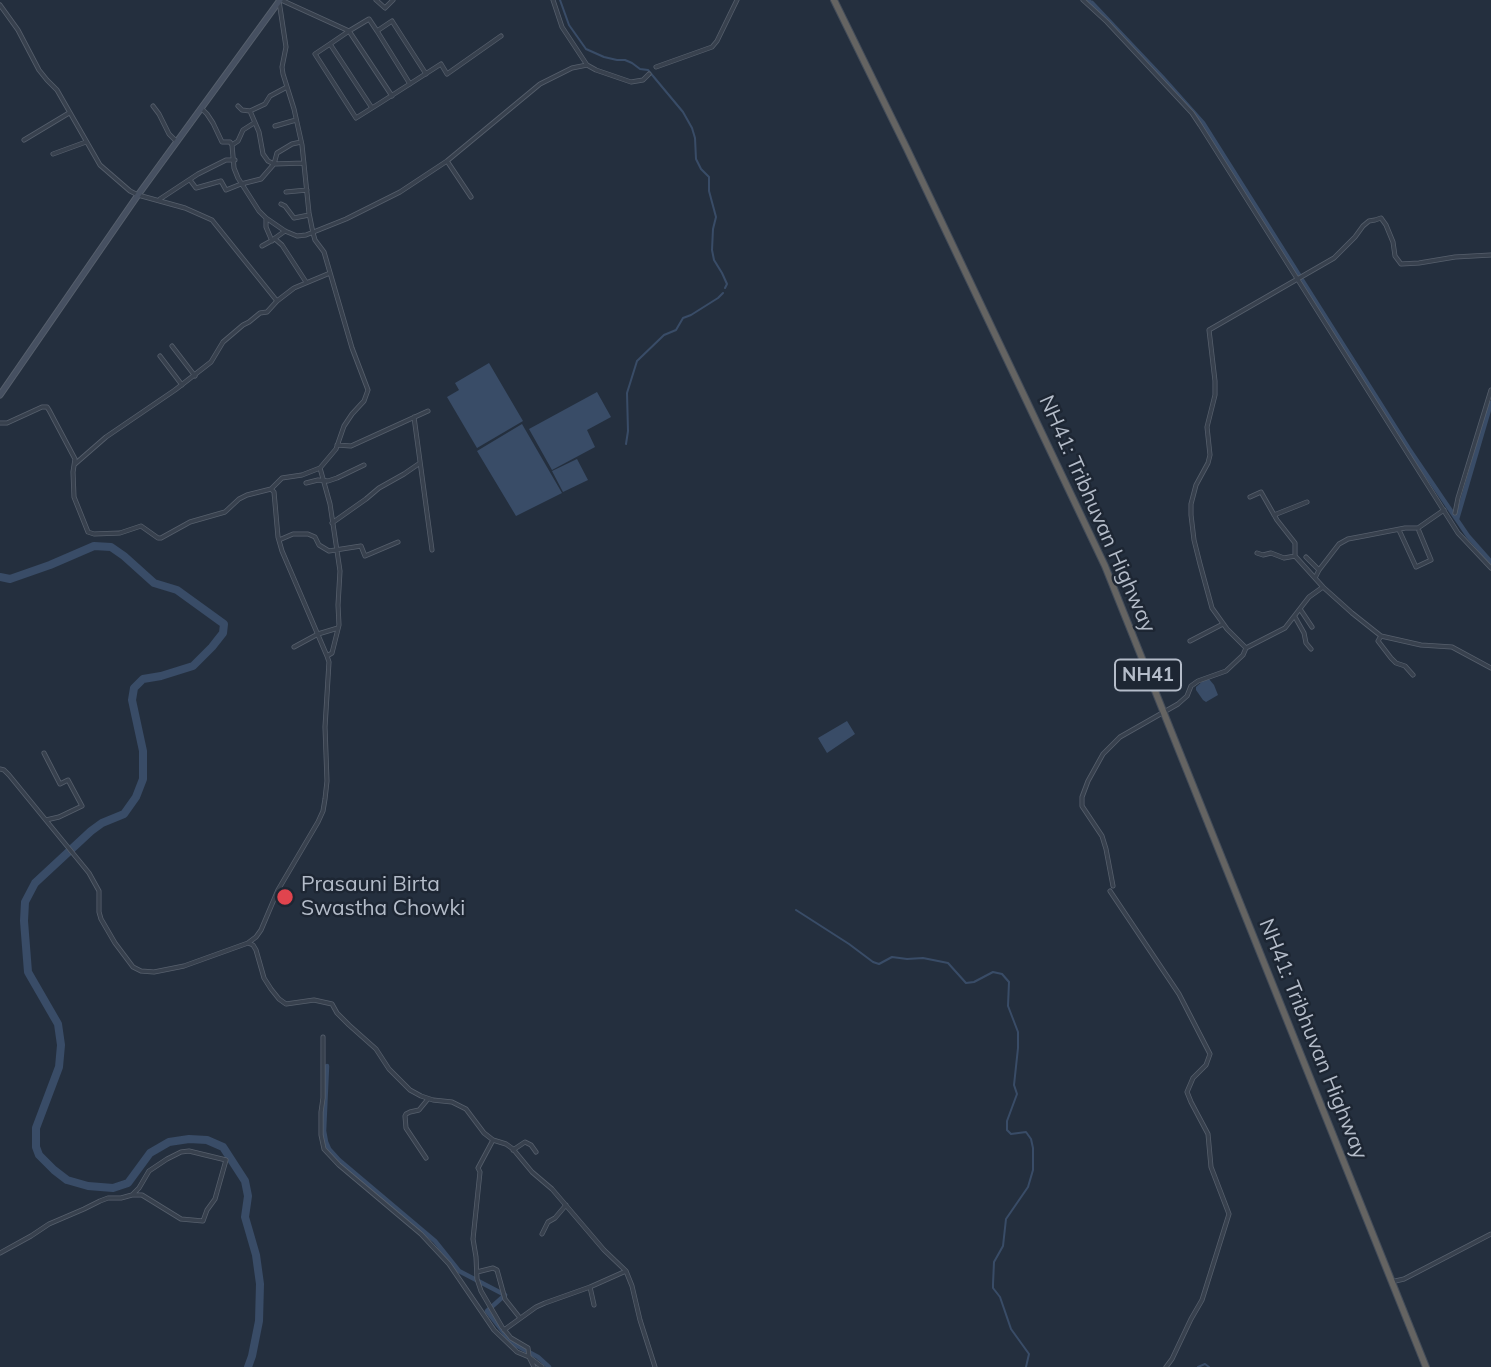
<!DOCTYPE html>
<style>
body{margin:0}
canvas{display:block;background:#242f3e}
</style>
<canvas width="1491" height="1367"></canvas>
<script>
const context = document.querySelector('canvas').getContext('2d');
context.lineJoin = 'round';
function fill(path, color) {
  context.fillStyle = color;
  context.fill(path, 'evenodd');
}
function poly(rows) {
  const path = new Path2D();
  for (const r of rows) {
    path.moveTo(r[0], r[1]);
    for (let i = 2; i < r.length; i += 2) path.lineTo(r[i], r[i + 1]);
  }
  return path;
}
function stroke(path, color, width, dash) {
  context.strokeStyle = color;
  context.lineWidth = width;
  context.lineCap = dash ? 'butt' : 'round';
  context.setLineDash(dash || []);
  context.stroke(path);
}
function label(font, color, halo, rows, align = 'center') {
  context.font = font + ' Mulish,sans-serif';
  context.lineWidth = 5;
  context.setLineDash([]);
  context.textBaseline = 'middle';
  context.strokeStyle = halo;
  context.fillStyle = color;
  for (const [text, x, y, turn = 0] of rows) {
    context.save();
    context.translate(x, y);
    context.rotate((+turn || 0) * Math.PI / 180);
    context.textAlign = isNaN(turn) ? turn : align;
    if (halo) context.strokeText(text, 0, 0);
    context.fillText(text, 0, 0);
    context.restore();
  }
}
const water = poly([
 [489,363,523,421,477,448,447,397,459,390,455,383],
 [597,392,611,417,587,430,595,447,552,470,529,429],
 [522,424,562,493,516,516,477,451],
 [577,459,588,480,563,492,552,471],
 [1209,679,1214,685,1218,695,1206,702,1203,700,1196,690,1196,687,1204,680],
 [847,721,855,734,827,753,818,738]
]);
const stream = poly([
 [560,0,569,25,586,49,604,57,617,60,625,60,632,63,640,69,648,70,683,112,692,128,695,138,696,159,701,169,709,177,709,191,716,217,713,229,712,250,714,260,722,273,727,284,725,288],
 [626,444,628,431,627,393,637,361,664,335,676,330,683,318,691,315,718,298,723,293],
 [796,910,849,944,873,962,879,964,892,957,907,959,923,958,948,963,966,983,974,982,993,972,1002,974,1009,982,1008,1006,1018,1032,1018,1048,1014,1085,1017,1094,1007,1121,1007,1130,1011,1134,1026,1132,1031,1139,1033,1148,1033,1170,1028,1187,1006,1219,1003,1246,994,1262,993,1284,993,1288,1000,1297,1011,1329,1029,1354,1026,1367],
 [1198,1367,1205,1364,1209,1367]
]);
const canal = poly([
 [1089,0,1089,1],
 [1092,3,1162,77,1203,123,1299,275],
 [1302,280,1409,449,1468,536,1491,562],
 [1457,519,1491,403],
 [327,1066,324,1131,326,1142,329,1149,339,1160,435,1241,459,1271,505,1295,487,1311,512,1343,538,1357,549,1367]
]);
const river = poly([
 [0,577,10,579,50,565,94,546,111,547,124,556,154,583,177,590,224,624,223,633,212,647,193,666,161,676,143,679,134,688,132,700,143,751,143,779,136,797,124,814,102,823,91,831,35,883,25,902,24,921,28,972,58,1024,61,1045,59,1067,36,1128,36,1147,39,1155,54,1170,67,1180,88,1186,113,1188,128,1183,150,1153,169,1142,189,1139,207,1140,223,1147,245,1181,248,1196,245,1217,256,1255,260,1284,259,1321,252,1356,248,1367]
]);
const minor = poly([
 [281,0,349,31,369,19,377,31],
 [376,0,385,8,393,0],
 [553,0,562,27,587,65,596,70,631,82,643,80,649,74],
 [1083,0,1107,22,1192,113,1200,125,1458,533,1491,568],
 [0,5,18,30,39,70,47,80,57,90,100,165,130,191,138,195,185,208,212,220,277,301],
 [330,44,315,54,356,118,372,108],
 [656,67,712,47,717,41,737,0],
 [410,84,377,31,392,21,426,74],
 [392,96,349,31,330,44,372,108,380,103,441,64,447,74,501,36],
 [153,106,159,114,169,134,177,142],
 [238,106,242,110,250,111,265,104,270,96,287,87],
 [201,108,207,114,213,123,222,142,230,142,232,145],
 [250,111,259,132,263,154,268,161,274,164,304,163],
 [254,123,243,130,238,141,232,145,234,168,238,178,259,211,266,218,285,231,297,236,306,235,346,219,400,192,447,161,540,84,572,68,587,65],
 [275,126,296,120],
 [24,140,69,113],
 [53,154,86,142],
 [447,161,471,197],
 [190,180,196,188,221,181,226,190,241,184,261,179,274,164,277,153,292,144,301,142],
 [286,192,307,190],
 [160,199,198,174,226,160,235,160],
 [281,204,285,206,294,218,309,215],
 [266,218,266,227,272,241],
 [275,239,282,245,306,282],
 [262,246,271,241,285,231],
 [172,346,195,376],
 [160,356,182,385],
 [414,417,432,550],
 [0,423,7,423,42,407,47,407,49,410,75,459,73,472,74,497,88,532,94,534,120,533,141,526,158,538,161,538,190,522,225,512,239,499,247,495,271,489,282,478,302,475,320,468,336,449,344,426,352,414,364,401,368,390,352,348,324,252,315,240,313,233,309,213,302,145,294,109,283,74,282,67,286,47,279,1],
 [337,445,351,446,428,411],
 [75,464,106,437,175,390,211,362,223,342,243,325,249,322,260,313,267,312,277,301,294,288,330,273],
 [306,483,318,480,328,481,337,478,364,465],
 [271,489,274,492,278,537,282,551,327,656],
 [1250,497,1261,492,1277,520,1295,543,1295,556],
 [1455,513,1458,498,1491,390],
 [1274,515,1307,502],
 [332,523,366,499,379,488,404,474,420,463],
 [1399,530,1416,567,1431,560,1419,531],
 [279,540,293,534,308,534,315,537,319,545,329,551,361,546,365,556,398,542],
 [1257,553,1263,555,1271,553,1284,558,1295,556,1323,587,1352,613,1381,636,1421,645,1452,647,1491,668],
 [1306,557,1319,570],
 [1315,578,1319,570,1339,544,1348,539,1364,536,1405,528,1418,528,1444,510],
 [1300,609,1312,627],
 [1295,617,1304,633,1306,643,1311,649],
 [1381,636,1378,641,1391,658,1396,663,1405,666,1413,675],
 [1190,641,1223,624],
 [294,647,318,634,338,628],
 [1246,648,1227,629,1212,608,1200,564,1194,540,1191,515,1191,504,1196,485,1208,463,1210,455,1207,427,1215,395,1215,381,1209,330,1334,258,1355,237,1363,226,1369,221,1375,220,1381,218,1386,225,1393,242,1395,256,1401,264,1419,263,1455,257,1491,255],
 [44,753,60,784,68,780,82,806,59,817,46,820],
 [0,769,4,770,9,775,89,873,99,891,99,912,101,919,115,943,133,967,141,971,154,972,184,966,248,943,256,937,261,930,278,890,318,822,323,811,325,799,327,781,325,727,329,662,327,656,332,653,339,625,338,605,340,571,330,504,320,468],
 [1113,886,1106,849,1102,836,1082,806,1082,797,1088,781,1103,754,1120,737,1178,704,1187,696,1191,686,1198,681,1226,671,1243,655,1246,648,1285,628,1309,597,1323,587],
 [1110,891,1179,994,1210,1054,1206,1065,1193,1078,1187,1092,1191,1102,1208,1134,1211,1167,1229,1214,1202,1300,1191,1319,1172,1359,1166,1367],
 [248,943,253,945,256,950,264,978,271,989,279,999,286,1004,314,1000,332,1004,337,1013,349,1025,376,1049,389,1069,410,1090,421,1096,433,1100,452,1102,466,1109,484,1133,493,1140,506,1144,513,1149,532,1172,552,1189,604,1250,626,1271,632,1286,640,1320,655,1367],
 [323,1037,323,1098,321,1112,321,1135,324,1149,339,1165,421,1234,449,1264,494,1330,517,1352,529,1357,542,1367],
 [493,1140,478,1168,480,1172,473,1239,476,1257,477,1279,481,1291,502,1327,511,1338,528,1348,529,1357,534,1367],
 [513,1150,525,1142,531,1145,536,1152],
 [426,1158,406,1128,405,1116,406,1114,410,1112,419,1110,428,1099],
 [542,1234,548,1222,555,1218,566,1205],
 [0,1253,31,1236,49,1224,84,1209,100,1201,108,1198,121,1198,132,1195,139,1188,149,1171,167,1159,181,1152,189,1151,226,1160,215,1199,207,1210,203,1221,181,1219,142,1195,132,1195],
 [477,1272,493,1268,497,1270,505,1299,520,1318],
 [1391,1282,1404,1279,1491,1234],
 [590,1287,594,1305],
 [504,1330,536,1307,545,1303,590,1287,626,1271]
]);
const secondary = poly([
 [0,395,138,195,280,0]
]);
const trunk = poly([
 [834,0,907,149,1105,566,1426,1367]
]);
const markers = [
 [285,897,9,"#e0444e"]
];
const shields = [
 [1148,675,66]
];
const shieldNames = [
 ["NH41",1148,675]
];
const streetNames = [
 ["NH41: Tribhuvan Highway",1097,514,66],
 ["NH41: Tribhuvan Highway",1313,1039,68]
];
const poiNames = [
 ["Prasauni Birta",301,885],
 ["Swastha Chowki",301,909]
];
fill(water, '#394c67');
stroke(stream, '#394c67', 2);
stroke(canal, '#394c67', 4.5);
stroke(river, '#394c67', 8);
stroke(minor, '#565f6c', 5);
stroke(secondary, '#565f6c', 7);
stroke(trunk, '#434c59', 8);
stroke(minor, '#38414e', 3.5);
stroke(secondary, '#465061', 5);
stroke(trunk, '#656462', 6);
for (const [x, y, r, color] of markers) {
  const dot = new Path2D();
  dot.arc(x, y, r, 0, 2 * Math.PI);
  context.fillStyle = color;
  context.fill(dot);
  stroke(dot, '#1d2633', 2.5);
}
for (const [x, y, w] of shields) {
  const box = new Path2D();
  box.roundRect(x - w / 2, y - 15.5, w, 31, 5);
  context.fillStyle = '#1d2633';
  context.fill(box);
  stroke(box, '#b4bcc9', 2);
}
label('bold 19px', '#b4bcc9', null, shieldNames);
label('21px', '#b4bcc9', '#1d2633', streetNames);
label('21px', '#b4bcc9', '#1d2633', poiNames, 'left');
</script>
